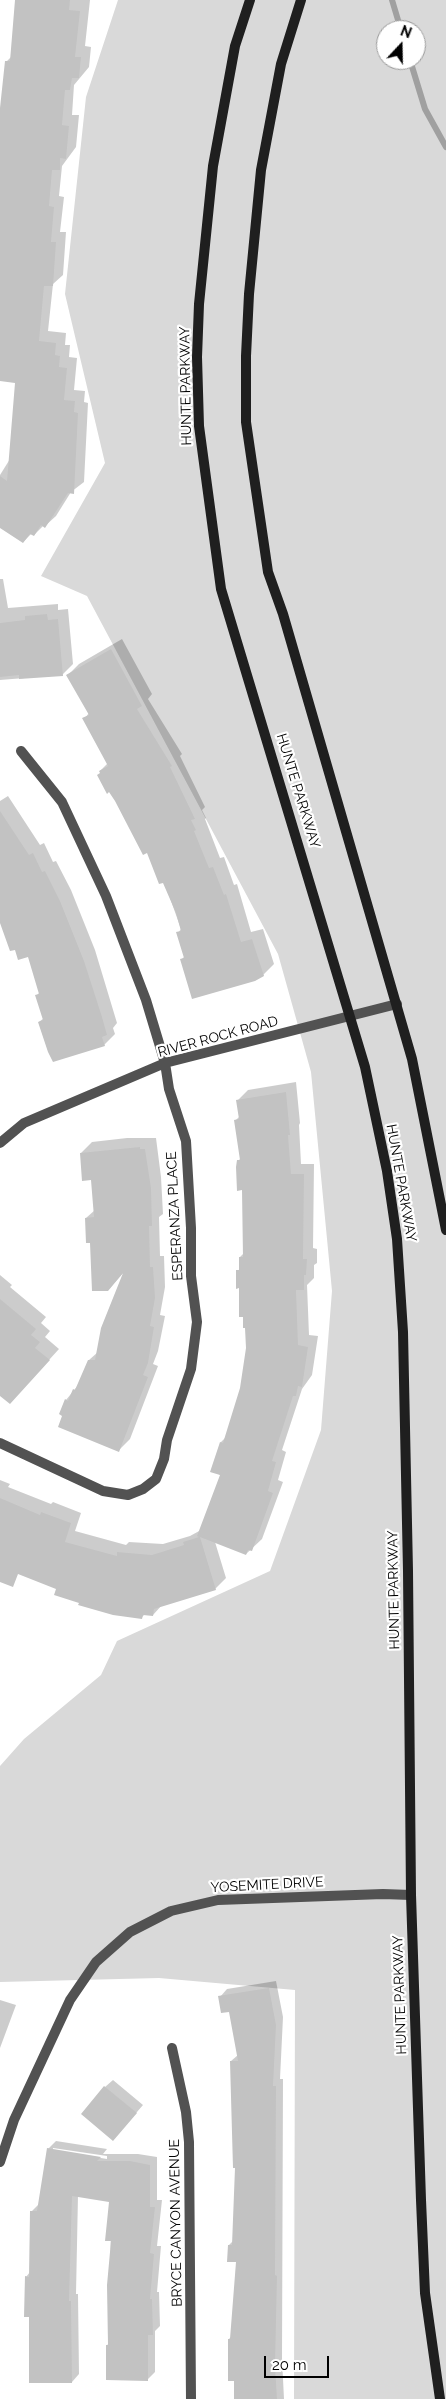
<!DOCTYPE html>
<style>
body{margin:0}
#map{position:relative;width:446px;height:2399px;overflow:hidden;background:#fff;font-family:Raleway,sans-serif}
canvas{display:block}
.north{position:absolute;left:376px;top:20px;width:50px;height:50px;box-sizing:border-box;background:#fff;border:1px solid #999;border-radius:50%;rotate:21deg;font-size:14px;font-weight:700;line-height:20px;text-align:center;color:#000}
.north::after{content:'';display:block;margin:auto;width:18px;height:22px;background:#000;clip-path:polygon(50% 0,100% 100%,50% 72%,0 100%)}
.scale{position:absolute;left:264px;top:2356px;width:65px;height:22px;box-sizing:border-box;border:2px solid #000;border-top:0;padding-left:6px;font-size:15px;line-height:18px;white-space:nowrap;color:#000;-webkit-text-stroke:4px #fff;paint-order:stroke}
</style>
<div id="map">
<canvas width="446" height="2399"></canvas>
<div class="north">N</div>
<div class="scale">20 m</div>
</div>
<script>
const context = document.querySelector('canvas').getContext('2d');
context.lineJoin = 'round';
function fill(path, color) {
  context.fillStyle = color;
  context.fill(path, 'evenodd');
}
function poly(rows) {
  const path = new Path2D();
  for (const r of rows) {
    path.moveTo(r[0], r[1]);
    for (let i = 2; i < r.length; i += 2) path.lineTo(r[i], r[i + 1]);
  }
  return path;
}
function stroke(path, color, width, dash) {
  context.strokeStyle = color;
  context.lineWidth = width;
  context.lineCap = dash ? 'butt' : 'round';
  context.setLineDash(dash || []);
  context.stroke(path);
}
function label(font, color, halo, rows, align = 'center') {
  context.font = font + ' Raleway,sans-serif';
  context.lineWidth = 4.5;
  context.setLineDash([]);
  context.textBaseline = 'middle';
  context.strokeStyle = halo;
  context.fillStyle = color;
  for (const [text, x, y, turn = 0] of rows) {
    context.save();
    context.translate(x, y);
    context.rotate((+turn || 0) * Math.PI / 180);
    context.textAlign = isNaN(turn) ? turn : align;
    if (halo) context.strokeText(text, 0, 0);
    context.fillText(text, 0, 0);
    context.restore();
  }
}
const green = poly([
 [118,0,446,0,446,2399,294,2399,295,1990,159,1978,0,1982,0,1766,24,1739,101,1675,117,1641,270,1571,321,1430,332,1291,311,1072,278,954,87,596,41,576,105,463,65,294,86,97],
 [386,30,416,30,416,60,386,60]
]);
const shadow = poly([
 [17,0,90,0,85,46,91,47,89,67,74,85,72,115,79,115,76,147,62,166,59,196,64,197,60,232,66,232,63,275,53,284,48,331,66,333,65,345,70,345,69,357,77,358,74,390,85,391,84,402,88,403,84,482,71,492,56,516,45,526,44,525,34,535,32,533,23,542,0,527,0,475,10,459,17,382,0,380,7,61,12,56],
 [0,579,3,579,8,608,58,604,58,610,68,609,73,664,62,675,0,680],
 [122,639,152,694,148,699,182,754,180,756,205,807,202,810,206,818,205,819,220,858,224,857,234,885,237,884,251,932,263,929,274,964,263,975,181,960,185,956,178,933,181,929,164,881,100,771,108,763,84,719,89,713,68,675,79,664],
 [8,796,40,845,44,843,53,862,56,861,71,890,95,950,117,1023,113,1028,115,1034,104,1045,39,1022,44,1018,37,995,40,992,28,955,0,906,0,801],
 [296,1082,300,1123,299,1125,301,1164,314,1164,313,1248,317,1249,317,1263,314,1265,314,1278,307,1285,309,1335,318,1336,312,1375,302,1389,282,1450,286,1452,278,1480,283,1482,262,1539,246,1554,215,1542,226,1578,215,1589,162,1605,153,1615,145,1614,142,1617,80,1602,58,1588,0,1563,0,1480,10,1484,8,1487,51,1504,53,1502,81,1513,75,1531,126,1545,129,1542,163,1544,190,1536,201,1530,221,1475,211,1471,221,1442,226,1437,241,1388,247,1348,246,1327,238,1271,240,1268,240,1257,244,1253,243,1189,238,1161,241,1158,236,1120,240,1116,237,1101,248,1090],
 [127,1138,156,1138,161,1177,163,1214,159,1217,160,1256,164,1256,165,1287,160,1315,165,1316,158,1351,153,1364,158,1366,130,1439,119,1450,64,1415,66,1400,79,1384,89,1360,98,1352,124,1272,108,1290,91,1241,86,1218,95,1210,93,1179,81,1153,92,1142],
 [0,1275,12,1285,10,1287,46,1317,41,1323,50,1331,45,1337,59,1349,10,1403,0,1394],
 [276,1981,283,2017,280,2079,283,2079,282,2358,284,2399,235,2399,235,2380,229,2339,231,2337,238,2261,229,2245,233,2241,237,2167,231,2061,238,2055,230,2010,220,1997,227,1989],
 [0,2000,16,2005,0,2048],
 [113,2080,143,2105,113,2140,105,2087],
 [56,2141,107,2149,103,2154,138,2154,157,2157,157,2200,162,2200,157,2246,161,2246,157,2292,159,2292,160,2326,155,2331,155,2372,148,2379,107,2345,110,2343,111,2201,78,2195,76,2294,78,2294,79,2374,72,2382,30,2316,26,2277,30,2272,31,2212,39,2204,48,2149],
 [53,2148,107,2156,107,2159,53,2150]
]);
const stream = poly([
 [392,0,401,30],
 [410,60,425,109,446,147]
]);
const building = poly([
 [15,0,70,0,69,10,80,11,75,57,81,57,79,78,72,78,70,90,65,90,62,125,69,126,66,159,60,158,60,170,52,170,49,206,54,207,51,242,56,242,53,286,44,286,39,341,56,343,55,355,60,356,59,367,67,368,64,400,75,401,74,412,78,413,74,494,68,493,45,528,41,525,34,536,30,534,23,543,0,528,0,476,7,481,15,383,0,381,0,108,5,61,10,61],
 [47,614,48,620,58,619,63,676,19,679,19,675,0,677,0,623,25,620,25,616],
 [111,649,142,706,137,709,172,766,170,767,195,819,191,820,196,830,194,831,209,868,213,867,224,895,226,894,241,942,252,939,264,976,255,981,192,999,180,959,184,958,176,932,181,931,176,913,163,883,159,884,147,853,143,855,115,801,109,792,107,794,97,775,100,773,99,771,108,766,82,718,89,715,66,675],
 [0,811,29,855,33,853,42,872,45,871,60,901,84,961,102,1017,107,1035,102,1037,105,1046,53,1062,48,1052,38,1022,43,1020,35,995,39,994,28,957,18,960,15,950,10,951,0,923],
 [286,1092,290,1135,288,1135,291,1174,304,1174,303,1259,307,1259,306,1275,304,1275,304,1290,296,1290,298,1345,308,1347,302,1387,298,1386,296,1396,293,1396,272,1461,276,1462,268,1491,273,1493,252,1551,248,1550,246,1555,200,1537,216,1590,154,1609,153,1616,143,1615,142,1619,113,1615,78,1605,79,1603,54,1595,56,1589,18,1574,13,1587,0,1582,0,1498,40,1515,41,1512,71,1523,65,1542,117,1556,117,1552,152,1555,184,1545,183,1542,199,1537,197,1536,220,1475,210,1472,220,1442,223,1443,240,1388,246,1348,245,1328,243,1328,243,1317,239,1317,239,1288,236,1289,236,1270,239,1270,239,1257,243,1257,242,1190,237,1191,236,1167,237,1160,240,1160,234,1120,239,1119,236,1100],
 [140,1147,140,1149,145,1149,151,1188,152,1226,149,1226,150,1267,153,1267,155,1298,150,1326,154,1327,148,1363,143,1375,148,1377,119,1452,58,1427,62,1416,59,1414,65,1399,68,1401,73,1389,75,1390,88,1360,95,1360,101,1328,123,1273,108,1291,92,1291,90,1243,86,1243,85,1218,94,1217,91,1180,82,1181,80,1153],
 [0,1299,36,1329,31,1335,40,1342,35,1348,50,1360,10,1404,0,1396],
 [269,1988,276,2025,273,2086,276,2086,275,2275,277,2276,275,2366,277,2399,234,2399,234,2381,228,2381,228,2339,230,2339,236,2262,227,2262,228,2245,232,2245,235,2168,233,2168,230,2061,238,2061,229,2012,221,2013,218,1996],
 [104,2086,137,2113,113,2141,81,2114],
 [47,2148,101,2157,97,2161,130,2161,150,2165,150,2207,155,2207,150,2253,154,2254,150,2299,152,2299,153,2335,148,2335,148,2381,106,2380,106,2345,108,2345,107,2285,111,2241,105,2241,109,2202,72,2196,69,2301,71,2301,72,2383,29,2383,29,2317,24,2317,25,2276,29,2277,30,2211,37,2211]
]);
const minor = poly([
 [0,1143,24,1123,165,1063,397,1004],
 [0,1443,103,1491,128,1495,143,1489,156,1479,164,1459,167,1440,191,1369,197,1322,191,1276,191,1228,186,1141,169,1089,165,1063,146,1000,106,896,62,802,21,751],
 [172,2048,186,2112,189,2142,191,2399],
 [0,2162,14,2120,70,2000,96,1962,130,1932,171,1911,218,1900,383,1894,411,1895]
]);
const secondary = poly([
 [250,0,235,46,213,166,199,304,197,357,199,426,221,589,365,1067,387,1171,397,1239,403,1332,408,1571,411,1895,421,2200,425,2293,440,2399],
 [301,0,281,64,261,170,249,294,246,356,246,422,268,572,283,614,412,1059,446,1230]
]);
const streetNames = [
 ["HUNTE PARKWAY",186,386,-91],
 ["HUNTE PARKWAY",298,791,73],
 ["RIVER ROCK ROAD",218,1037,-15],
 ["HUNTE PARKWAY",401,1183,80],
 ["ESPERANZA PLACE",175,1216,-93],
 ["HUNTE PARKWAY",394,1590,-91],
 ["YOSEMITE DRIVE",267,1885,-3],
 ["HUNTE PARKWAY",400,1995,-92],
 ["BRYCE CANYON AVENUE",176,2223,-91]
];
fill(green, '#d9d9d9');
fill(shadow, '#0003');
stroke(stream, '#a0a0a0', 6);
fill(building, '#c2c2c2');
stroke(minor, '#525252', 10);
stroke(secondary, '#1f1f1f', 10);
label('14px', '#000', '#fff', streetNames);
</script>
